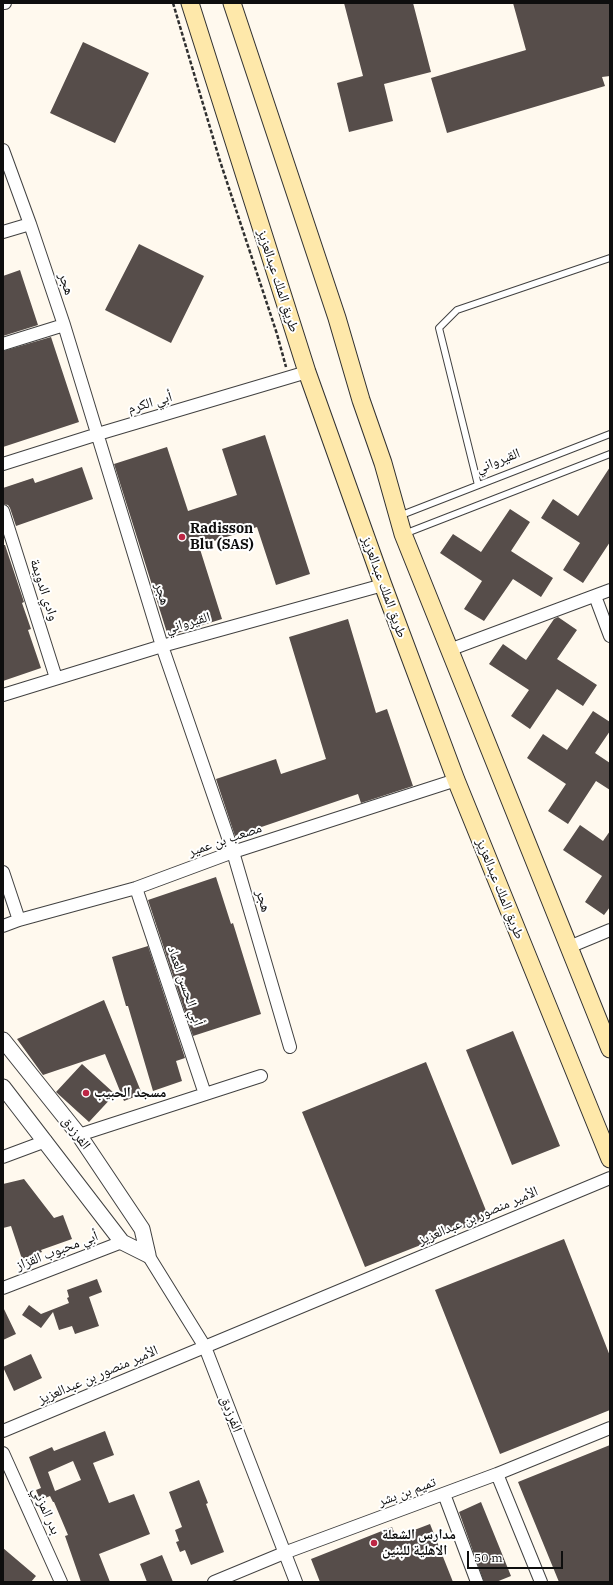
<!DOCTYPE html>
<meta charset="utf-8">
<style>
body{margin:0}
#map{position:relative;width:613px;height:1585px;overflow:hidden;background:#fff9ee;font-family:"IBM Plex Serif",serif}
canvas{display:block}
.frame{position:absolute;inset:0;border:4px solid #0e0e0e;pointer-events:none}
.scale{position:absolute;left:467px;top:1551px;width:96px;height:18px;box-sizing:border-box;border:2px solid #0e0e0e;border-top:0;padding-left:5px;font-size:12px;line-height:14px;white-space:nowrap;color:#0e0e0e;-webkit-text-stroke:3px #fff;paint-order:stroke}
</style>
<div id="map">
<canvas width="613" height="1585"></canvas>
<div class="frame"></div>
<div class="scale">50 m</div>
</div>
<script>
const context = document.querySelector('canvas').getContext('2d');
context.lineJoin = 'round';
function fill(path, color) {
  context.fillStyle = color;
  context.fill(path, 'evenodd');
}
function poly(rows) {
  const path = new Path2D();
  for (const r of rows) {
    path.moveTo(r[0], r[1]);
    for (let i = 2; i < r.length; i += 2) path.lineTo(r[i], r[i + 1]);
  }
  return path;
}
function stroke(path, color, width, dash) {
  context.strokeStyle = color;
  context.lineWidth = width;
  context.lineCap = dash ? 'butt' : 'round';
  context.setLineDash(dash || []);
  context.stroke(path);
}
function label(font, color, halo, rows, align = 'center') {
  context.font = font + ' "IBM Plex Serif","Noto Naskh Arabic",serif';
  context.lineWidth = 4;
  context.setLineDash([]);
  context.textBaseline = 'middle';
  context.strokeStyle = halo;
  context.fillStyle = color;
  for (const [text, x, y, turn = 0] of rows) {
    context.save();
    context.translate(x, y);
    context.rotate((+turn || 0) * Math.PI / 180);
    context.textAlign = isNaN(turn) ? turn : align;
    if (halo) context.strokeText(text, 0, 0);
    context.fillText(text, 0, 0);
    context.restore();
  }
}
const building = poly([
 [344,3,413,3,431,72,384,84,393,121,349,132,337,83,363,76],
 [513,3,610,3,610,76,602,77,605,86,447,133,431,78,526,50],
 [83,42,149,73,115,143,50,113],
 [139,244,204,276,171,343,105,310],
 [20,270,38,325,3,336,3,276],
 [51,337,79,422,3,447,3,351],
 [265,435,310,574,276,585,257,527,199,546,222,619,168,636,114,464,167,447,188,511,237,495,222,449],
 [82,467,93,499,16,526,10,508,8,505,3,504,3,488,33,478,35,483],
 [610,467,610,542,583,583,563,570,580,543,541,518,553,499,578,516],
 [510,509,530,522,511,551,553,578,541,597,513,579,484,621,464,609,482,581,440,553,453,534,481,552],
 [3,545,5,545,24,602,22,603,31,629,28,630,41,668,3,681],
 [558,617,577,630,557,659,597,685,583,706,557,689,530,729,511,716,529,690,489,664,503,644,526,660,554,619],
 [348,619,376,713,387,709,413,786,361,803,358,794,235,836,216,779,276,759,281,774,326,759,289,637],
 [593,711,610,722,610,731,595,753,610,763,610,790,596,781,568,824,548,811,566,784,527,758,543,734,567,750],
 [580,825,603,841,610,831,610,907,604,915,585,902,602,876,563,850],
 [216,877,231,924,233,923,261,1014,193,1036,148,900],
 [148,946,185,1058,176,1061,182,1081,153,1091,128,1006,126,1006,112,957],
 [104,1000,142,1094,124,1101,105,1054,43,1075,17,1039],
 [513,1031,560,1146,512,1165,466,1050],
 [426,1062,489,1218,365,1267,302,1112],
 [82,1064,115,1094,89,1122,56,1092],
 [24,1179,54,1218,63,1215,72,1239,41,1250,42,1252,22,1259,11,1226,3,1228,3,1184],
 [564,1239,610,1356,610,1410,500,1454,435,1290],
 [97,1279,102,1292,89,1297,99,1326,75,1334,72,1326,59,1330,53,1312,41,1328,22,1315,29,1305,41,1314,69,1303,67,1298,69,1297,67,1290],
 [3,1307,16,1334,3,1340],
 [31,1354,42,1378,14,1391,3,1367],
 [105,1431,114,1455,93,1463,109,1503,134,1494,150,1534,99,1554,110,1582,81,1582,65,1536,68,1535,54,1502,53,1502,50,1496,40,1500,36,1490,41,1488,29,1457,52,1447,54,1451],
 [73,1461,81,1480,55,1491,48,1472],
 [610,1445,610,1582,559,1582,518,1482],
 [199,1480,208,1503,206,1504,224,1552,191,1565,185,1550,180,1552,176,1542,179,1541,175,1530,182,1527,169,1492],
 [481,1502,511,1576,496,1582,484,1582,459,1512],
 [430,1524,453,1582,320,1582,311,1559,392,1527,396,1537],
 [3,1548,36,1576,31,1582,3,1582],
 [162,1555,173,1582,147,1582,140,1564]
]);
const path = poly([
 [173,3,220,161,277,334,286,367]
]);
const service = poly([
 [478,485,439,328,457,310,610,258],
 [399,516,610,434],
 [404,534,610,454]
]);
const minor = poly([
 [3,3,5,3],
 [3,150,30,224,64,325,162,646,233,852,290,1047],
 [3,232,30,224],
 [3,344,64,325],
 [3,464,98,434,307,372],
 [3,511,56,678],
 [595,596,610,636],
 [449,650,610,590],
 [3,695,162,646,383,585],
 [3,872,19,920],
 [136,888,205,1094],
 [3,926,19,920,136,888,233,852,456,780],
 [569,947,610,930],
 [79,1135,261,1076],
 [3,1157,46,1141],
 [148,1255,205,1347,296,1582],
 [3,1288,122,1242],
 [3,1431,610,1178],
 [3,1453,61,1582],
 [497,1474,541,1582],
 [444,1494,477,1582],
 [214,1582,284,1553,497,1474,610,1428]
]);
const tertiary = poly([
 [3,1040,79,1135,142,1229,148,1255],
 [3,1087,122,1242,148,1255]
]);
const secondary = poly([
 [190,3,307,372,383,585,456,780,610,1159],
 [232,3,337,318,361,400,383,463,403,534,610,1049]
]);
const markers = [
 [182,537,4,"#bd2645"],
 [86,1093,4,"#bd2645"],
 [374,1543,4,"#bd2645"]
];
const streetNames = [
 ["طريق الملك عبدالعزيز",278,281,72],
 ["هجر",66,284,72],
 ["أبي الكرم",150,403,-16],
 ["القيرواني",498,461,-21],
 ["طريق الملك عبدالعزيز",384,587,70],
 ["وادي الدويمة",44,590,72],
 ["هجر",162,594,73],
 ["القيرواني",188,623,-16],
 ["مصعب بن عمير",225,840,-19],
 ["طريق الملك عبدالعزيز",500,889,68],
 ["هجر",263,901,74],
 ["أبي الحسن العماد",185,986,71],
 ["الفرزدق",76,1133,53],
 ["الأمير منصور بن عبدالعزيز",478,1216,-23],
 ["أبي محبوب القزاز",57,1251,-21],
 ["الأمير منصور بن عبدالعزيز",98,1375,-23],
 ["الفرزدق",231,1414,69],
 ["تميم بن بشر",407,1492,-20],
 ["بدر المزني",46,1511,66]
];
const poiNames = [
 ["Radisson",190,529],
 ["Blu (SAS)",190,545],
 ["مسجد الحبيب",94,1093],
 ["مدارس الشعلة",382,1535],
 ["الاهلية للبنين",382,1551]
];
fill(building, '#564d4a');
stroke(service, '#414141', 8);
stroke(minor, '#414141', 14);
stroke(tertiary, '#414141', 17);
stroke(secondary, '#303030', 19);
stroke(path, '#303030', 2.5, [4, 2]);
stroke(service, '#fff', 6);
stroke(minor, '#fff', 12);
stroke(tertiary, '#fff', 15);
stroke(secondary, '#fee8aa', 17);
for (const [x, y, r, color] of markers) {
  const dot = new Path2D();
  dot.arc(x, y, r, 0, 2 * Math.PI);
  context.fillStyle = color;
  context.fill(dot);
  stroke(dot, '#fff', 1.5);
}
label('14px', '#0e0e0e', '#fff', streetNames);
label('bold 14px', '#0e0e0e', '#fff', poiNames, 'left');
</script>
